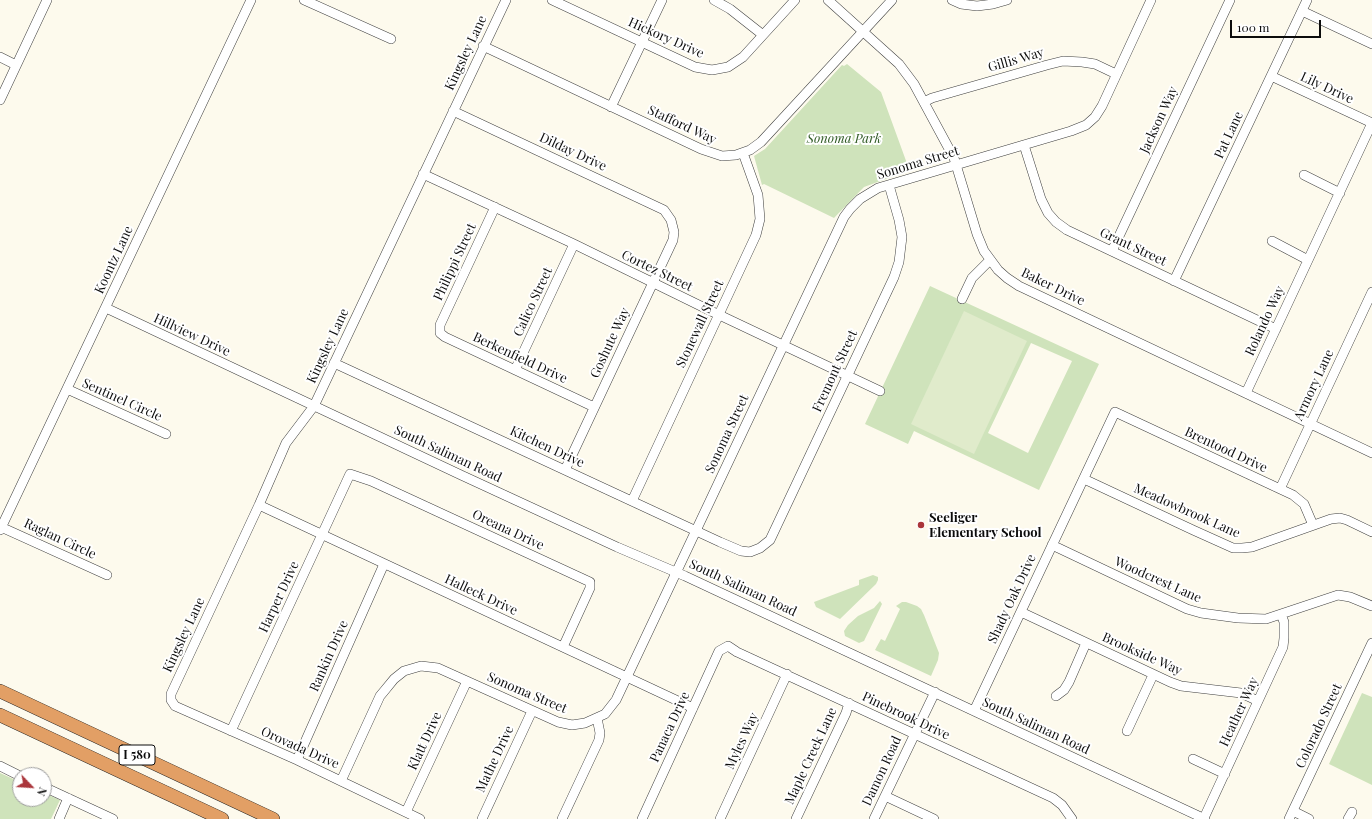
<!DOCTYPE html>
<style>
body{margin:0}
#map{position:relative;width:1372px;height:819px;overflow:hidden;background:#fdfaed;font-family:"Playfair Display",serif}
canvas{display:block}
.north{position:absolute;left:12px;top:767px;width:40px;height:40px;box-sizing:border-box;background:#fff;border:1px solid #9e9e9e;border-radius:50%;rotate:115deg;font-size:11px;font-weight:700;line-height:16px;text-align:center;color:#0c0c0c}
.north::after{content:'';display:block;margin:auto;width:14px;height:18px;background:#aa353b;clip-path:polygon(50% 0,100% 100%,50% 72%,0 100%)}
.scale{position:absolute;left:1230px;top:20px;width:91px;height:18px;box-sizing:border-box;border:2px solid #0c0c0c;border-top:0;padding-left:5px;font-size:12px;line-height:14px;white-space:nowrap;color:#0c0c0c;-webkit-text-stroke:3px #fff;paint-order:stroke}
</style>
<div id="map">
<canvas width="1372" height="819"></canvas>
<div class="north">N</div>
<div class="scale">100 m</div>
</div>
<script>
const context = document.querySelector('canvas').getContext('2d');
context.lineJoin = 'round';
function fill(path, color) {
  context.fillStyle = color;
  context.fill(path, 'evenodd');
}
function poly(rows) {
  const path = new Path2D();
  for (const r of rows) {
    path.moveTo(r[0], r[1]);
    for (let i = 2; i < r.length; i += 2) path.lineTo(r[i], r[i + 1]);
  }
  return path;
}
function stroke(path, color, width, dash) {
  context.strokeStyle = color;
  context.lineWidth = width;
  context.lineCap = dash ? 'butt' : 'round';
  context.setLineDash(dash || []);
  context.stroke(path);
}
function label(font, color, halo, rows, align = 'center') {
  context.font = font + ' "Playfair Display",serif';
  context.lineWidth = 4;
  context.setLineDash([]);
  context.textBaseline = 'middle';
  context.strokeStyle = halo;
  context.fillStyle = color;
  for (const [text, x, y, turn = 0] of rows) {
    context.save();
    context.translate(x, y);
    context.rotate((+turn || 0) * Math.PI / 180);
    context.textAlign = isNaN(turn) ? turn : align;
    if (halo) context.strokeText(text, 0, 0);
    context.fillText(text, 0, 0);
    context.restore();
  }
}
const green = poly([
 [847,64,881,92,909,169,905,171,905,172,864,187,834,218,764,184,762,185,754,156,765,149,842,65,844,66],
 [930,286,1099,364,1039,490,914,431,908,444,865,424],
 [1031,343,1072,361,1028,453,988,433],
 [873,575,878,577,878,580,876,584,840,619,816,607,814,602,859,585,859,580],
 [880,601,882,604,864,641,859,643,845,636,844,631,848,625,858,616,874,608],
 [902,602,906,602,917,606,921,609,924,615,939,653,938,660,931,676,875,650,881,639,885,641,900,609,896,606],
 [1362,693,1372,697,1372,785,1329,764],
 [0,773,20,782,20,799,44,799,44,793,60,800,51,819,0,819]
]);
const pitch = poly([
 [964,311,1027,341,974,454,911,424]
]);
const minor = poly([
 [304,0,391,39],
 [552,0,695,67,712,70,728,67,743,57,795,0],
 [714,0,730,9,763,35],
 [828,0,899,64,914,84,954,158,977,234,984,251,998,270,1007,278,1019,286,1372,453],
 [952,0,961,4,977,6,993,4,1007,0],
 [1302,11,1372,44],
 [483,46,701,149,722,156,736,155,750,150,761,142,892,0],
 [0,57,16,65],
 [1271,76,1372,123],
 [0,100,47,0],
 [924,102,932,98,1047,65,1063,61,1082,62,1095,64,1116,74],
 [611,107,662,0],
 [453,111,664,210,671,220,674,232,673,240,565,470],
 [1024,145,1041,199,1048,213,1056,222,1067,230,1276,329],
 [423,174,574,244,713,312,880,391],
 [1304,175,1340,193],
 [495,207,440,325,440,333,445,337,594,407],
 [1272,241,1308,260],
 [1112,251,1230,0],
 [1174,281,1307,0],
 [962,299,972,278,990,260],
 [106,308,461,475,617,547,685,576,1205,819],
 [334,363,720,542,741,551,750,552,760,548,770,540,894,277,899,262,902,237,899,220,889,185],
 [515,370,574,244],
 [67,389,166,434],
 [1246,393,1372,123],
 [1084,479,1193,530,1233,548,1242,548,1252,547,1331,519,1340,518,1347,520,1372,532],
 [1280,489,1372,292],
 [632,501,756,235,760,219,758,195,743,153],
 [259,505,693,708],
 [1,527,107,575],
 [0,530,251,0],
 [1052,545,1187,609,1201,613,1238,618,1266,619,1338,595,1350,597,1372,606],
 [1021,612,1170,682,1181,686,1241,693,1258,701],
 [1056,696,1064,690,1069,682,1086,643],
 [974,711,1115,412,1293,495,1304,504,1313,525],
 [231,731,350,474,371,481,590,582,590,588,563,647],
 [1127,731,1153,675],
 [1193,759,1225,774],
 [297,760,384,564],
 [0,766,20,776],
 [341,781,380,696,385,690,394,679,404,671,421,666,438,668,558,722,572,725,585,723,605,714,616,700,844,217,850,209,860,199,878,188,1071,131,1086,125,1095,117,1102,106,1151,0],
 [44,787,113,819],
 [885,796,934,819],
 [1293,811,1309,819],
 [406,812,467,681],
 [1204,818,1283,647,1284,638,1284,622,1281,614],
 [59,819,68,798],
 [420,819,297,760,175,706,171,700,171,694,259,505,286,443,314,406,506,0],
 [482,819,532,711],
 [562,819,599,740,600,733,597,718],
 [642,819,719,651,728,646,737,652,1053,798,1062,805,1072,819],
 [720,819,787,674],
 [796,819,846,713,849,703],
 [874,819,935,692],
 [1289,819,1372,643],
 [1348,819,1352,812]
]);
const highway = poly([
 [0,691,273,819],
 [0,715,222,819]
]);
const markers = [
 [921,525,4,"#aa353b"]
];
const shields = [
 [137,755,36]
];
const shieldNames = [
 ["I 580",137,755]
];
const streetNames = [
 ["Hickory Drive",666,38,24],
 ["Kingsley Lane",466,53,-65],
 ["Gillis Way",1016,60,-16],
 ["Lily Drive",1327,88,25],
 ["Jackson Way",1159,120,-65],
 ["Stafford Way",682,125,25],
 ["Pat Lane",1229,135,-65],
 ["Dilday Drive",573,152,25],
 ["Sonoma Street",918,163,-17],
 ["Grant Street",1133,247,25],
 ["Koontz Lane",114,260,-65],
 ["Philippi Street",455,262,-65],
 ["Cortez Street",657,271,26],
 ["Baker Drive",1053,287,26],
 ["Calico Street",533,302,-65],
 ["Rolando Way",1265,321,-65],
 ["Stonewall Street",700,324,-65],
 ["Hillview Drive",192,335,25],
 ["Goshute Way",610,343,-65],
 ["Kingsley Lane",328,346,-65],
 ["Berkenfield Drive",520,358,25],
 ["Fremont Street",835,371,-65],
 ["Armory Lane",1314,385,-65],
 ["Sentinel Circle",122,400,24],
 ["Sonoma Street",727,434,-65],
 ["Kitchen Drive",547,447,25],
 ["Brentood Drive",1226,450,25],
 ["South Saliman Road",448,454,25],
 ["Meadowbrook Lane",1187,511,24],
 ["Oreana Drive",508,530,25],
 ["Raglan Circle",60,539,25],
 ["Woodcrest Lane",1158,580,24],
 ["South Saliman Road",743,588,25],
 ["Halleck Drive",481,595,25],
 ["Harper Drive",279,597,-65],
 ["Shady Oak Drive",1012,599,-65],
 ["Kingsley Lane",184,635,-65],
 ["Brookside Way",1142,654,24],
 ["Rankin Drive",329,656,-66],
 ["Sonoma Street",527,693,23],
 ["Heather Way",1239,712,-65],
 ["Pinebrook Drive",906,716,25],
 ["South Saliman Road",1036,726,25],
 ["Colorado Street",1319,726,-65],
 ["Panaca Drive",670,727,-65],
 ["Klatt Drive",425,741,-65],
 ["Myles Way",742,741,-65],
 ["Orovada Drive",300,748,24],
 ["Maple Creek Lane",811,756,-65],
 ["Mathe Drive",495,759,-65],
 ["Damon Road",882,771,-65]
];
const parkNames = [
 ["Sonoma Park",844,139]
];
const poiNames = [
 ["Seeliger",929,518],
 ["Elementary School",929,533]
];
fill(green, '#cfe3bb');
fill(pitch, '#e0ebcb');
stroke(minor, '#3f3f3f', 10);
stroke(highway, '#1d1d1d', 14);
stroke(minor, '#fff', 9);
stroke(highway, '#e29f65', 13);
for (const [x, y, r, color] of markers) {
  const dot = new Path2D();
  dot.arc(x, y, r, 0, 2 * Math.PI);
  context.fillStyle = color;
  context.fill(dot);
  stroke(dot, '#fff', 1.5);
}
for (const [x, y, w] of shields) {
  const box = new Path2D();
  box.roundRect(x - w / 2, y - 10, w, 20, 3);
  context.fillStyle = '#fff';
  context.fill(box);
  stroke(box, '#0c0c0c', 1);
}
label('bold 12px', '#0c0c0c', null, shieldNames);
label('13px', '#0c0c0c', '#fff', streetNames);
label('italic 13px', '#305b25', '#fff', parkNames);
label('bold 13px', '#0c0c0c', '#fff', poiNames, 'left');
</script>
